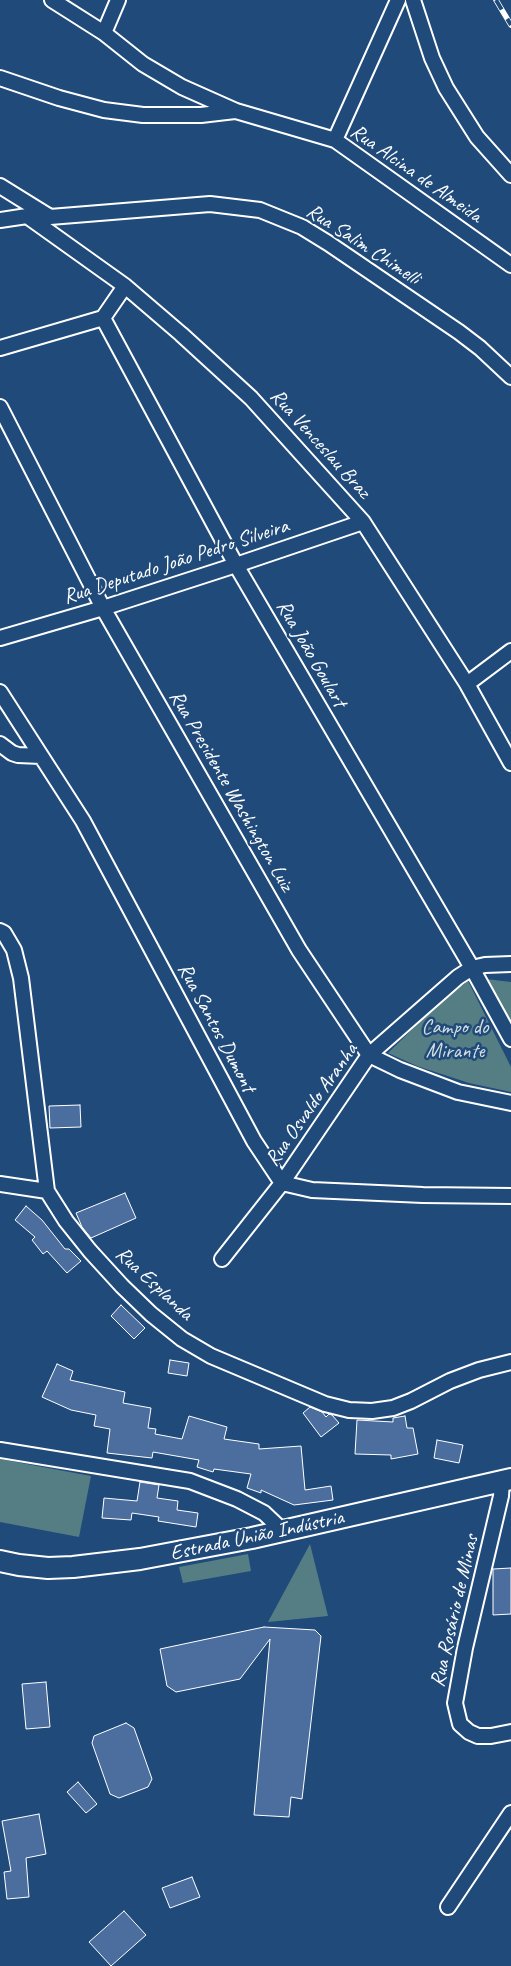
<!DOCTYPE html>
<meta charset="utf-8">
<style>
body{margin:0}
canvas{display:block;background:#1f4a7a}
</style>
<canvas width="511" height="1966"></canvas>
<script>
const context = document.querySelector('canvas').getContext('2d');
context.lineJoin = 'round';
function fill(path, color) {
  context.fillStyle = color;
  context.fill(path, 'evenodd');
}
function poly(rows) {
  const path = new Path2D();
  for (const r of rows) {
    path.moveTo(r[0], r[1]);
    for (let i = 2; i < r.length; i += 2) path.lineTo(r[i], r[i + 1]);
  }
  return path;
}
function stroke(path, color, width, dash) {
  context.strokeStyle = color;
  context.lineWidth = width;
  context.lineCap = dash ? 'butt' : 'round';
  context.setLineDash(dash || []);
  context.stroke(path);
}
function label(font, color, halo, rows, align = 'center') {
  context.font = font + ' Caveat,sans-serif';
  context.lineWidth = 5;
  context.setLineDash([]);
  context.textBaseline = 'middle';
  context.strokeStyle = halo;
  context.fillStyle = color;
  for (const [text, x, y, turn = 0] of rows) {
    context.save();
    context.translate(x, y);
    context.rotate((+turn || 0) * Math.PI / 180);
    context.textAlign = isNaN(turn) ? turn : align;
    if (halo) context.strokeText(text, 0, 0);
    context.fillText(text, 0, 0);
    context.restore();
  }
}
const green = poly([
 [486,979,511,982,511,1026],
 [468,981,511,1067,511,1092,469,1083,417,1066,388,1053,434,1008],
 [0,1459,91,1476,79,1537,0,1522],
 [310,1544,328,1616,268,1622],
 [248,1554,251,1571,183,1583,179,1567]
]);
const building = poly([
 [80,1105,81,1127,50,1128,49,1106,80,1105],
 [125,1193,136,1218,91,1238,82,1227,76,1213,125,1193],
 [26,1206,42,1220,65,1249,69,1249,81,1261,67,1273,47,1251,43,1254,32,1240,35,1237,15,1220,26,1206],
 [121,1305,145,1328,134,1339,111,1316,121,1305],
 [170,1360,189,1363,187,1376,168,1373,170,1360],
 [57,1364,73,1371,70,1380,125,1392,123,1403,151,1408,148,1428,156,1429,155,1434,182,1439,189,1416,227,1427,224,1439,259,1444,259,1449,301,1446,305,1490,331,1486,333,1500,294,1505,261,1490,261,1493,247,1488,251,1474,214,1469,213,1472,197,1467,199,1460,153,1452,152,1458,107,1453,110,1429,94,1426,96,1415,71,1410,42,1397,57,1364],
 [310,1407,322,1412,326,1417,329,1414,332,1415,339,1423,321,1437,303,1413,310,1407],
 [405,1416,407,1428,413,1428,418,1454,391,1459,391,1455,355,1454,357,1420,393,1422,393,1418,405,1416],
 [437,1440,463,1445,459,1463,434,1458,437,1440],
 [140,1482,159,1485,157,1498,178,1501,177,1510,198,1513,196,1527,158,1521,159,1517,132,1513,131,1520,102,1518,104,1498,137,1501,140,1482],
 [511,1568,511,1614,493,1615,493,1569,511,1568],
 [264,1627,315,1630,321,1636,302,1799,291,1797,289,1817,254,1815,270,1639,240,1679,176,1692,167,1686,160,1649,264,1627],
 [46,1682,50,1727,26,1729,22,1684,46,1682],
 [126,1723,134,1728,152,1779,148,1787,119,1798,110,1794,92,1743,94,1736,126,1723],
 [78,1782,97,1804,86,1813,67,1792,78,1782],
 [39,1814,46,1854,26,1858,29,1897,7,1899,4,1872,11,1871,2,1821,39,1814],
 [192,1877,200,1897,170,1908,162,1888,192,1877],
 [124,1911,146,1935,111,1966,89,1942,124,1911]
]);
const minor = poly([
 [52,0,104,33,143,64,182,87,236,111,335,140,511,265],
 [413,0,432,58,446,88,477,137,511,175],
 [104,33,118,0],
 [0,78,59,98,104,110,143,115,201,115,235,111],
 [335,140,398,0],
 [0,186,50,217],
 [27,216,125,286,181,334,251,398,363,522,467,684,511,763],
 [0,220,27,216,50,217,210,204,260,210,302,227,328,243,459,332,480,348,511,377],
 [125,286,103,318,236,565,472,968,511,1039],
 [0,348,103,318],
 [0,407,103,608,299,950,369,1055,400,1070,458,1092,511,1103],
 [0,638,103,608,236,565,363,522],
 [467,684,511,651],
 [0,692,83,821,254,1141,282,1183,312,1190,423,1195,511,1196],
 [0,744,12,753,18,755,41,756],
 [0,931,4,933,14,950,21,978,47,1191,66,1221,90,1251,122,1286,151,1314,182,1339,211,1356,325,1404,349,1410,372,1411,393,1408,411,1401,450,1381,479,1370,511,1362],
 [0,1184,47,1191],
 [222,1259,282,1183,369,1055,458,977,472,968,485,965,511,964],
 [0,1450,190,1481,237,1499,264,1513,283,1531],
 [502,1481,501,1496,465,1648,455,1703,460,1724,469,1732,478,1736,491,1736,511,1732],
 [448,1907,511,1813]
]);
const secondary = poly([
 [0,1561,19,1565,48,1568,73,1567,140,1559,252,1538,511,1479]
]);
const rail = poly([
 [496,0,511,25]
]);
const streetNames = [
 ["Rua Alcina de Almeida",416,174,35],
 ["Rua Salim Chimelli",363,245,33],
 ["Rua Venceslau Braz",320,444,48],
 ["Rua Deputado João Pedro Silveira",176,562,-18],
 ["Rua João Goulart",311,654,60],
 ["Rua Presidente Washington Luiz",231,791,60],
 ["Rua Santos Dumont",216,1028,62],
 ["Rua Osvaldo Aranha",312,1105,-55],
 ["Rua Esplanda",154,1284,43],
 ["Estrada União Indústria",257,1536,-12],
 ["Rua Rosário de Minas",455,1611,-77]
];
const parkNames = [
 ["Campo do",455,1027],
 ["Mirante",455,1051]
];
fill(green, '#557d84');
fill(building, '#4c6e9e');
stroke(building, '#fff', 1);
stroke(minor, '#fff', 18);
stroke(secondary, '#fff', 24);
stroke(minor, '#1f4a7a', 14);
stroke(secondary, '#1f4a7a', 20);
stroke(rail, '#fff', 5.5);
stroke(rail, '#1f4a7a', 4, [11]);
label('21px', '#fff', '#1f4a7a', streetNames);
label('21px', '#d4dee0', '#1f4a7a', parkNames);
</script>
